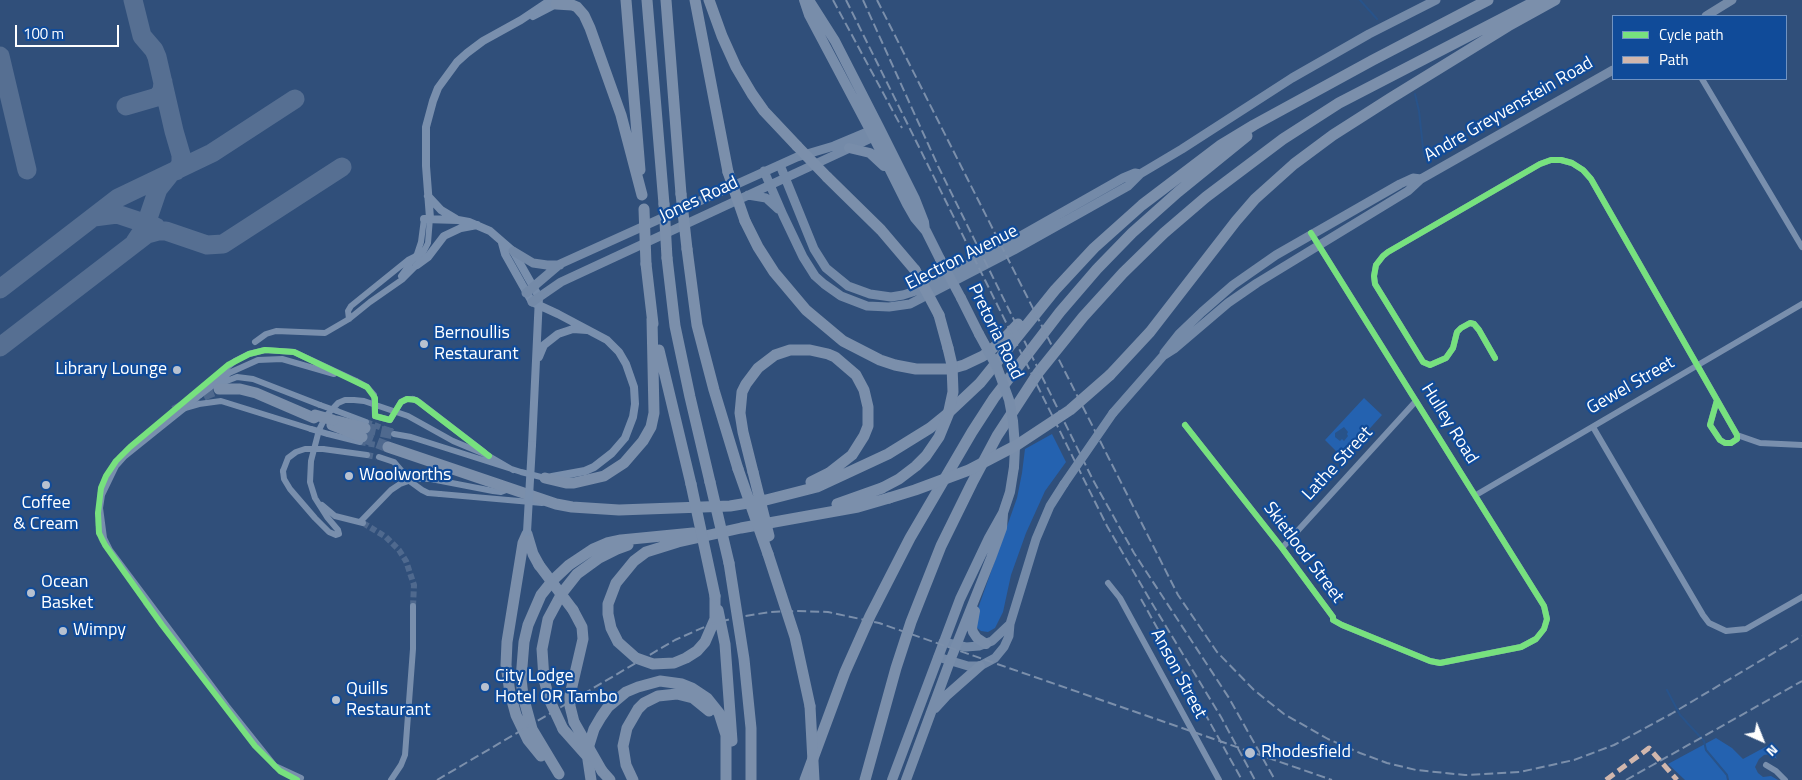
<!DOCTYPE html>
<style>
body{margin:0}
#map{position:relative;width:1802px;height:780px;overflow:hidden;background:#304f7a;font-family:"Titillium Web",sans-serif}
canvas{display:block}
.legend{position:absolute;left:1612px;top:15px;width:175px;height:65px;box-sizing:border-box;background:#104b99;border:1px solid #7093c2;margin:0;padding:6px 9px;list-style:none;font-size:15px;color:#fff}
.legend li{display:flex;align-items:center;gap:10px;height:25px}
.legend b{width:25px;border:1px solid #7093c2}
.north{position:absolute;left:1737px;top:715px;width:50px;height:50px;-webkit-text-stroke:4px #104b99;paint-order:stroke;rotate:136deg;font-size:14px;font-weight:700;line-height:20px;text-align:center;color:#fff}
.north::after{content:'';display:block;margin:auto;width:18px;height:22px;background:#fff;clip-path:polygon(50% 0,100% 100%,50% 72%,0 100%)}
.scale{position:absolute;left:15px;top:25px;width:104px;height:22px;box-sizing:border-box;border:2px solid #fff;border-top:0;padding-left:6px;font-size:15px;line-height:18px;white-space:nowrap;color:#fff;-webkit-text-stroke:4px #104b99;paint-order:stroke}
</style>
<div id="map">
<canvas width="1802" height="780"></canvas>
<ul class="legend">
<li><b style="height:6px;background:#77e17e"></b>Cycle path</li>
<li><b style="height:6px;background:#d1b7ad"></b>Path</li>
</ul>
<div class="north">N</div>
<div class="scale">100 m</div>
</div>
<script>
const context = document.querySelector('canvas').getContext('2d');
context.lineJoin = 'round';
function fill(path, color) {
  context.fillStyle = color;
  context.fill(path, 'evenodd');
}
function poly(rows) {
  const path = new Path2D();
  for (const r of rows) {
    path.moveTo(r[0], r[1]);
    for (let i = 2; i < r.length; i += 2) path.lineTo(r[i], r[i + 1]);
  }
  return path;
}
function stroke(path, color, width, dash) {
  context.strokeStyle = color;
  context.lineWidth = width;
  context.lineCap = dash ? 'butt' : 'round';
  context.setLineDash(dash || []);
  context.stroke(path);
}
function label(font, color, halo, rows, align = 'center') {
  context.font = font + ' "Titillium Web",sans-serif';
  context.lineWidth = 4.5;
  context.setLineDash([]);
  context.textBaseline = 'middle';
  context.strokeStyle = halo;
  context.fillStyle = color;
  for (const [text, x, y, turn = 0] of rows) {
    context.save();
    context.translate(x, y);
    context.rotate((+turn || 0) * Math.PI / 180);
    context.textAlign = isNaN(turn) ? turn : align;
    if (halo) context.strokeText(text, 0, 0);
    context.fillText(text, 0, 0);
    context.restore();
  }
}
const green = poly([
 [1364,398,1382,415,1343,458,1325,440],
 [1052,434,1066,462,1045,491,1026,533,1011,575,1003,612,995,628,988,632,981,631,976,627,975,617,1017,498,1022,473,1025,449],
 [1716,738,1732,748,1743,759,1769,745,1777,759,1770,754,1764,755,1759,759,1755,767,1758,773,1763,777,1771,776,1778,780,1685,780,1668,764]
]);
const water = poly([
 [1344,427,1348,432,1347,434,1348,436,1344,441,1342,439,1340,441,1335,437,1335,433]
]);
const stream = poly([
 [1360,0,1377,19],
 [1415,94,1419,111,1424,157],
 [1667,690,1680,715,1704,741,1706,750,1727,775,1728,780]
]);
const taxiway = poly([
 [133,0,142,36,154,50,157,57,174,131,181,155,181,164,176,171],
 [0,56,27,170],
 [126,106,157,97,162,91,163,82],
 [94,217,117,214,156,227],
 [135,242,145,227,158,189,170,174],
 [0,289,118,198,212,153,295,99],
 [0,347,147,234,158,231,166,231,207,245,223,244,342,167]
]);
const minorTunnel = poly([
 [366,422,393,432],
 [360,442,388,447],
 [367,455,376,457],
 [100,498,101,488,116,461,130,447,204,387],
 [98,511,99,533,103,542],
 [363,523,386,537,399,550,406,561,414,585,413,606],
 [145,602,186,656]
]);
const motorwayTunnel = poly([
 [174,411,206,394,219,389],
 [365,428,394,434],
 [362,437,388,447]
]);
const minor = poly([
 [1702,79,1802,247],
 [401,276,417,254,421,242,424,219],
 [349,319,348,311,351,306,408,260,416,256],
 [255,342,266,334,276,331,325,333,349,319,370,302,403,279,417,265,428,243,430,218],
 [1495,358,1479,330,1474,324,1470,323,1461,328,1457,332,1453,348,1446,358,1430,365,1423,362,1375,284,1374,276,1376,265,1383,256,1388,252,1540,164,1551,160,1561,160,1572,163,1583,170,1591,179,1737,435,1737,439,1731,443,1725,443,1720,440,1710,425,1717,400],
 [219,384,237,377,253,379,320,405],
 [204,387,235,361,249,354,265,350,294,352,356,381],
 [200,395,229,373,258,360,282,359,334,374],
 [413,399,419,402,484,452],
 [337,411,366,422],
 [375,416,390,420],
 [1185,425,1282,548,1333,617,1333,620,1342,625,1430,661,1440,663,1521,647,1536,639,1544,629,1547,619,1544,606,1311,233],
 [1593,427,1703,615,1709,623,1726,631,1746,629,1802,597],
 [328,434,360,442],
 [394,434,411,437,521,472,545,478],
 [1737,435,1760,443,1802,445],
 [323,449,367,455],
 [283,471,284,479,290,489,315,518,329,532,336,535,339,534,338,530,327,517,315,498,310,482,311,461,319,430,326,416,338,403,345,400,354,400,364,401,408,416,453,441,489,456,513,470],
 [440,494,542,503],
 [1476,495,1802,304],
 [322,505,335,516,363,523],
 [360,522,391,490,400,484,414,479,431,479,493,491,501,492,509,489],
 [1282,548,1416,401],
 [1108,583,1120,598,1219,780],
 [1766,765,1776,771,1785,780],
 [301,778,275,766,227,706,110,550,104,538,100,508,102,495,116,466,124,457,185,408,199,404,221,401,311,429],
 [391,780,401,765,405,755,413,649,413,606]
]);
const tertiary = poly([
 [533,16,560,2],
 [428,196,441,210,456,219],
 [430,218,426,166,426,127,433,101,438,88,457,62,467,53,483,41,521,20,551,0],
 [424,219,458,220,469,222,490,231,513,251,539,297,532,445],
 [502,243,505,254,532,302,558,314,607,340,619,352,626,364,634,387,635,404,633,417,625,438,612,453,594,467,585,471,552,477],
 [417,265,428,257,444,236,461,228,477,225],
 [539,357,544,345,558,334,573,329,587,330]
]);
const secondary = poly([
 [1706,16,1732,0],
 [780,165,814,249,826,268,848,286,870,294,891,297,903,295,925,288,1010,242,1123,178,1135,173,1140,174],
 [764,171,783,215,803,257,815,276,824,284,841,296,867,306,889,307,910,304,1014,250,1128,186,1140,174,1182,149,1292,78,1369,34,1436,0],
 [748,195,766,198,778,209],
 [513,251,533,263,547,265,560,265],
 [526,293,560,264,797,157,834,146,877,128],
 [532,302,561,282,880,134],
 [1164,353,1179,334,1202,312,1233,285,1276,255,1400,184,1413,178,1421,179],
 [1113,413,1163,356,1174,349,1228,303,1257,283,1408,191,1421,179,1613,70],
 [943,642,966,647,979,646,992,641,1010,624],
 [938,657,968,666,980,666,995,658,1004,647,1009,636,1010,624,1036,539,1050,506,1064,484]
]);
const primary = poly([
 [804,0,809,15,871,132,907,204,915,218,926,231,940,259],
 [809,0,835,41,879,127,915,199,924,222,925,230],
 [849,148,870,153,884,166],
 [961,298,979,334],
 [975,611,972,628,973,632,977,638,986,644],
 [935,708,946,696,980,666],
 [892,780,960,599,989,538,1003,513,1010,492,1014,467],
 [906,780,950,661,991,558,1002,528,1003,514]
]);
const motorway = poly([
 [626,0,640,170],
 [647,0,664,204],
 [666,0,681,194],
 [695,0,728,172],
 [709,0,722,36,736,67,752,94,764,111,797,146],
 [556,4,572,5,577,7,584,15,590,28,621,115,642,195],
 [827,177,881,230,915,270],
 [745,221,758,247,774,272,806,310,843,341,880,360,895,365,916,369,950,369,964,365,983,356,1003,340,1018,324],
 [687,249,697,325,714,390,738,469],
 [667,258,675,326,690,397,710,482],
 [646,264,653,324],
 [939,315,948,348],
 [659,350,691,484],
 [1110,375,1150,332,1236,221,1255,199,1294,164,1333,135,1391,98,1508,26,1555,0],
 [219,389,240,389,256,393,314,418],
 [337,421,365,428],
 [332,425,362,437],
 [388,447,556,504,572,507,619,510,730,506,766,500,817,487,888,454,930,428,946,415,980,383,1055,290,1094,248,1142,205,1221,145,1254,125,1373,60,1488,0],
 [753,472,743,432,740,413,742,392,746,384,758,368,775,355,790,350,810,350,828,354,835,357,856,375,864,390,868,407,868,426,864,436,852,455,829,473,811,482],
 [545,478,566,483,574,483,604,476,624,463,643,441,651,427,654,413,652,319],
 [837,504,882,488],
 [527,534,523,543,507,642,506,665,510,693,516,715,528,740,541,756],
 [527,534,533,554,539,565],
 [768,554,795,637,810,706],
 [729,563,744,659,751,728,751,780],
 [715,596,715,619,705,642,697,651,686,658,674,663,653,664,636,658,618,642,611,628,608,614,608,604,616,583,634,561,646,552,678,542,741,528,858,507,889,498],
 [573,610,582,627,583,639,570,695,570,706,574,722],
 [718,610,725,644,732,741],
 [563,729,549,699,544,679,542,649,548,619,562,593,577,574,599,558,617,549,628,545],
 [602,771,610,780],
 [559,774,532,729,523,696,521,679,524,642,528,625,541,595,553,580,569,565,593,549,607,543,621,540,693,533],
 [591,780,588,760,589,745,594,729,601,717,608,707,626,692,638,687,660,681,682,684,692,688,707,698,719,713,726,735,726,780],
 [633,780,626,765,623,746,627,728,638,709,644,703,658,696,677,694,693,698,709,711],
 [805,780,845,672,870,616,910,538,972,432,994,398,1060,312,1097,269,1132,233,1178,192,1247,136],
 [865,780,896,668,911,622,941,546,972,483,997,436,1038,373,1083,317,1123,273,1164,233,1206,197,1283,139,1339,103,1538,0]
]);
const rail = poly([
 [833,0,902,128],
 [846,0,1107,526,1150,600,1221,717,1255,780],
 [863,0,938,166,1093,480,1134,553,1229,698,1275,780],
 [877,0,1178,595,1217,652,1254,690,1284,714,1328,739,1360,753,1387,763,1416,770,1465,775,1520,772,1574,760,1614,745,1671,714,1802,636],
 [1141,599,1242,780],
 [437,780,675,640,711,624,739,617,770,612,797,611,828,612,879,623,1332,780],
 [1626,780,1802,681]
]);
const minorBridge = poly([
 [356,381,367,387,374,395,375,416],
 [320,405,337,411],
 [185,408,200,395],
 [390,420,401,402,407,399,413,399],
 [311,429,328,434],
 [379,457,394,462,411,482,422,490,428,493,440,494],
 [283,471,288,458,296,452,305,449,323,449]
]);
const tertiaryBridge = poly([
 [527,532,532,445]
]);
const secondaryBridge = poly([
 [1064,484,1113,413]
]);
const primaryBridge = poly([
 [940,259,961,298],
 [979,334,997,367,1009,400,1013,421,1015,447,1014,467]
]);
const motorwayBridge = poly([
 [797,146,827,177],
 [728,172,745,221],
 [681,194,687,249],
 [664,204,667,258],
 [644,209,646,264],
 [915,270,939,315],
 [315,415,333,420],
 [738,469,768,554],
 [753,472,769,536],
 [710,482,729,563],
 [691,484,715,596],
 [882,488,899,479,916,466,926,456,939,437,948,415,953,392,952,365,948,348],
 [889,498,915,490,969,470,1017,445,1070,410,1110,375],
 [539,565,573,610],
 [810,706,814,780],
 [574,722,602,771],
 [563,729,587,756]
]);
const quiet = poly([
 [1606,780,1649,748,1677,780]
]);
const cycleway = poly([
 [1495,358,1479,330,1474,324,1470,323,1461,328,1457,332,1453,348,1446,358,1430,365,1423,362,1375,284,1374,276,1376,265,1383,256,1388,252,1540,164,1551,160,1561,160,1572,163,1583,170,1591,179,1737,435,1737,439,1731,443,1725,443,1720,440,1710,425,1717,400],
 [1185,425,1282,548,1333,617,1333,620,1342,625,1430,661,1440,663,1521,647,1536,639,1544,629,1547,619,1544,606,1311,233],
 [297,780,280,771,255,746,162,625,105,545,99,533,98,513,101,488,106,476,116,461,130,447,228,365,249,354,265,350,294,352,367,387,375,398,375,416,390,420,401,402,407,399,416,400,489,456]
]);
const markers = [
 [424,344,5,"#b7c1d0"],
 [177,370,5,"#b7c1d0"],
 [349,476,5,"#b7c1d0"],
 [46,485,5,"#b7c1d0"],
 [31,593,5,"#b7c1d0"],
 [63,631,5,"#b7c1d0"],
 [485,687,5,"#b7c1d0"],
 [336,700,5,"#b7c1d0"],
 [1250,753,6,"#b7c1d0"]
];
const streetNames = [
 ["Andre Greyvenstein Road",1509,110,-30],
 ["Jones Road",699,200,-25],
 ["Electron Avenue",962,258,-27],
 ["Pretoria Road",995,332,64],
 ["Gewel Street",1631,386,-30],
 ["Hulley Road",1449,424,58],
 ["Lathe Street",1338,464,-47],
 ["Skietlood Street",1303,553,53],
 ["Anson Street",1178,674,62]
];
const poiNames = [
 ["Bernoullis",434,334],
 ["Restaurant",434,355],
 ["Library Lounge",167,370,"right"],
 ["Woolworths",359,476],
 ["Coffee",46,504,"center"],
 ["& Cream",46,525,"center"],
 ["Ocean",41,583],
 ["Basket",41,604],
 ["Wimpy",73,631],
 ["City Lodge",495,677],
 ["Hotel OR Tambo",495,698],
 ["Quills",346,690],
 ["Restaurant",346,711],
 ["Rhodesfield",1261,753]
];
fill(green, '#2462b0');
fill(water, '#28538a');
stroke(stream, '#28538a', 2);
stroke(taxiway, '#566f92', 19);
stroke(minorTunnel, '#4f698e', 6, [6, 3]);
stroke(motorwayTunnel, '#4f698e', 11, [11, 5.5]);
stroke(minor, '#798fad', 6);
stroke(tertiary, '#798fad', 8);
stroke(secondary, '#748aa8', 9);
stroke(primary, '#788daa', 10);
stroke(motorway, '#7b8fab', 11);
stroke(rail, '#7b8fab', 2, [9, 4]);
stroke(minorBridge, '#798fad', 6);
stroke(tertiaryBridge, '#798fad', 8);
stroke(secondaryBridge, '#748aa8', 9);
stroke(primaryBridge, '#788daa', 10);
stroke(motorwayBridge, '#7b8fab', 11);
stroke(quiet, '#d1b7ad', 5, [10, 5]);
stroke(cycleway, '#77e17e', 6);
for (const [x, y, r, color] of markers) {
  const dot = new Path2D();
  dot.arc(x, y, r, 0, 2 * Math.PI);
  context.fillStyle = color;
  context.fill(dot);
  stroke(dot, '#104b99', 2);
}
label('18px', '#fff', '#104b99', streetNames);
label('18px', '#fff', '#104b99', poiNames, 'left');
</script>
